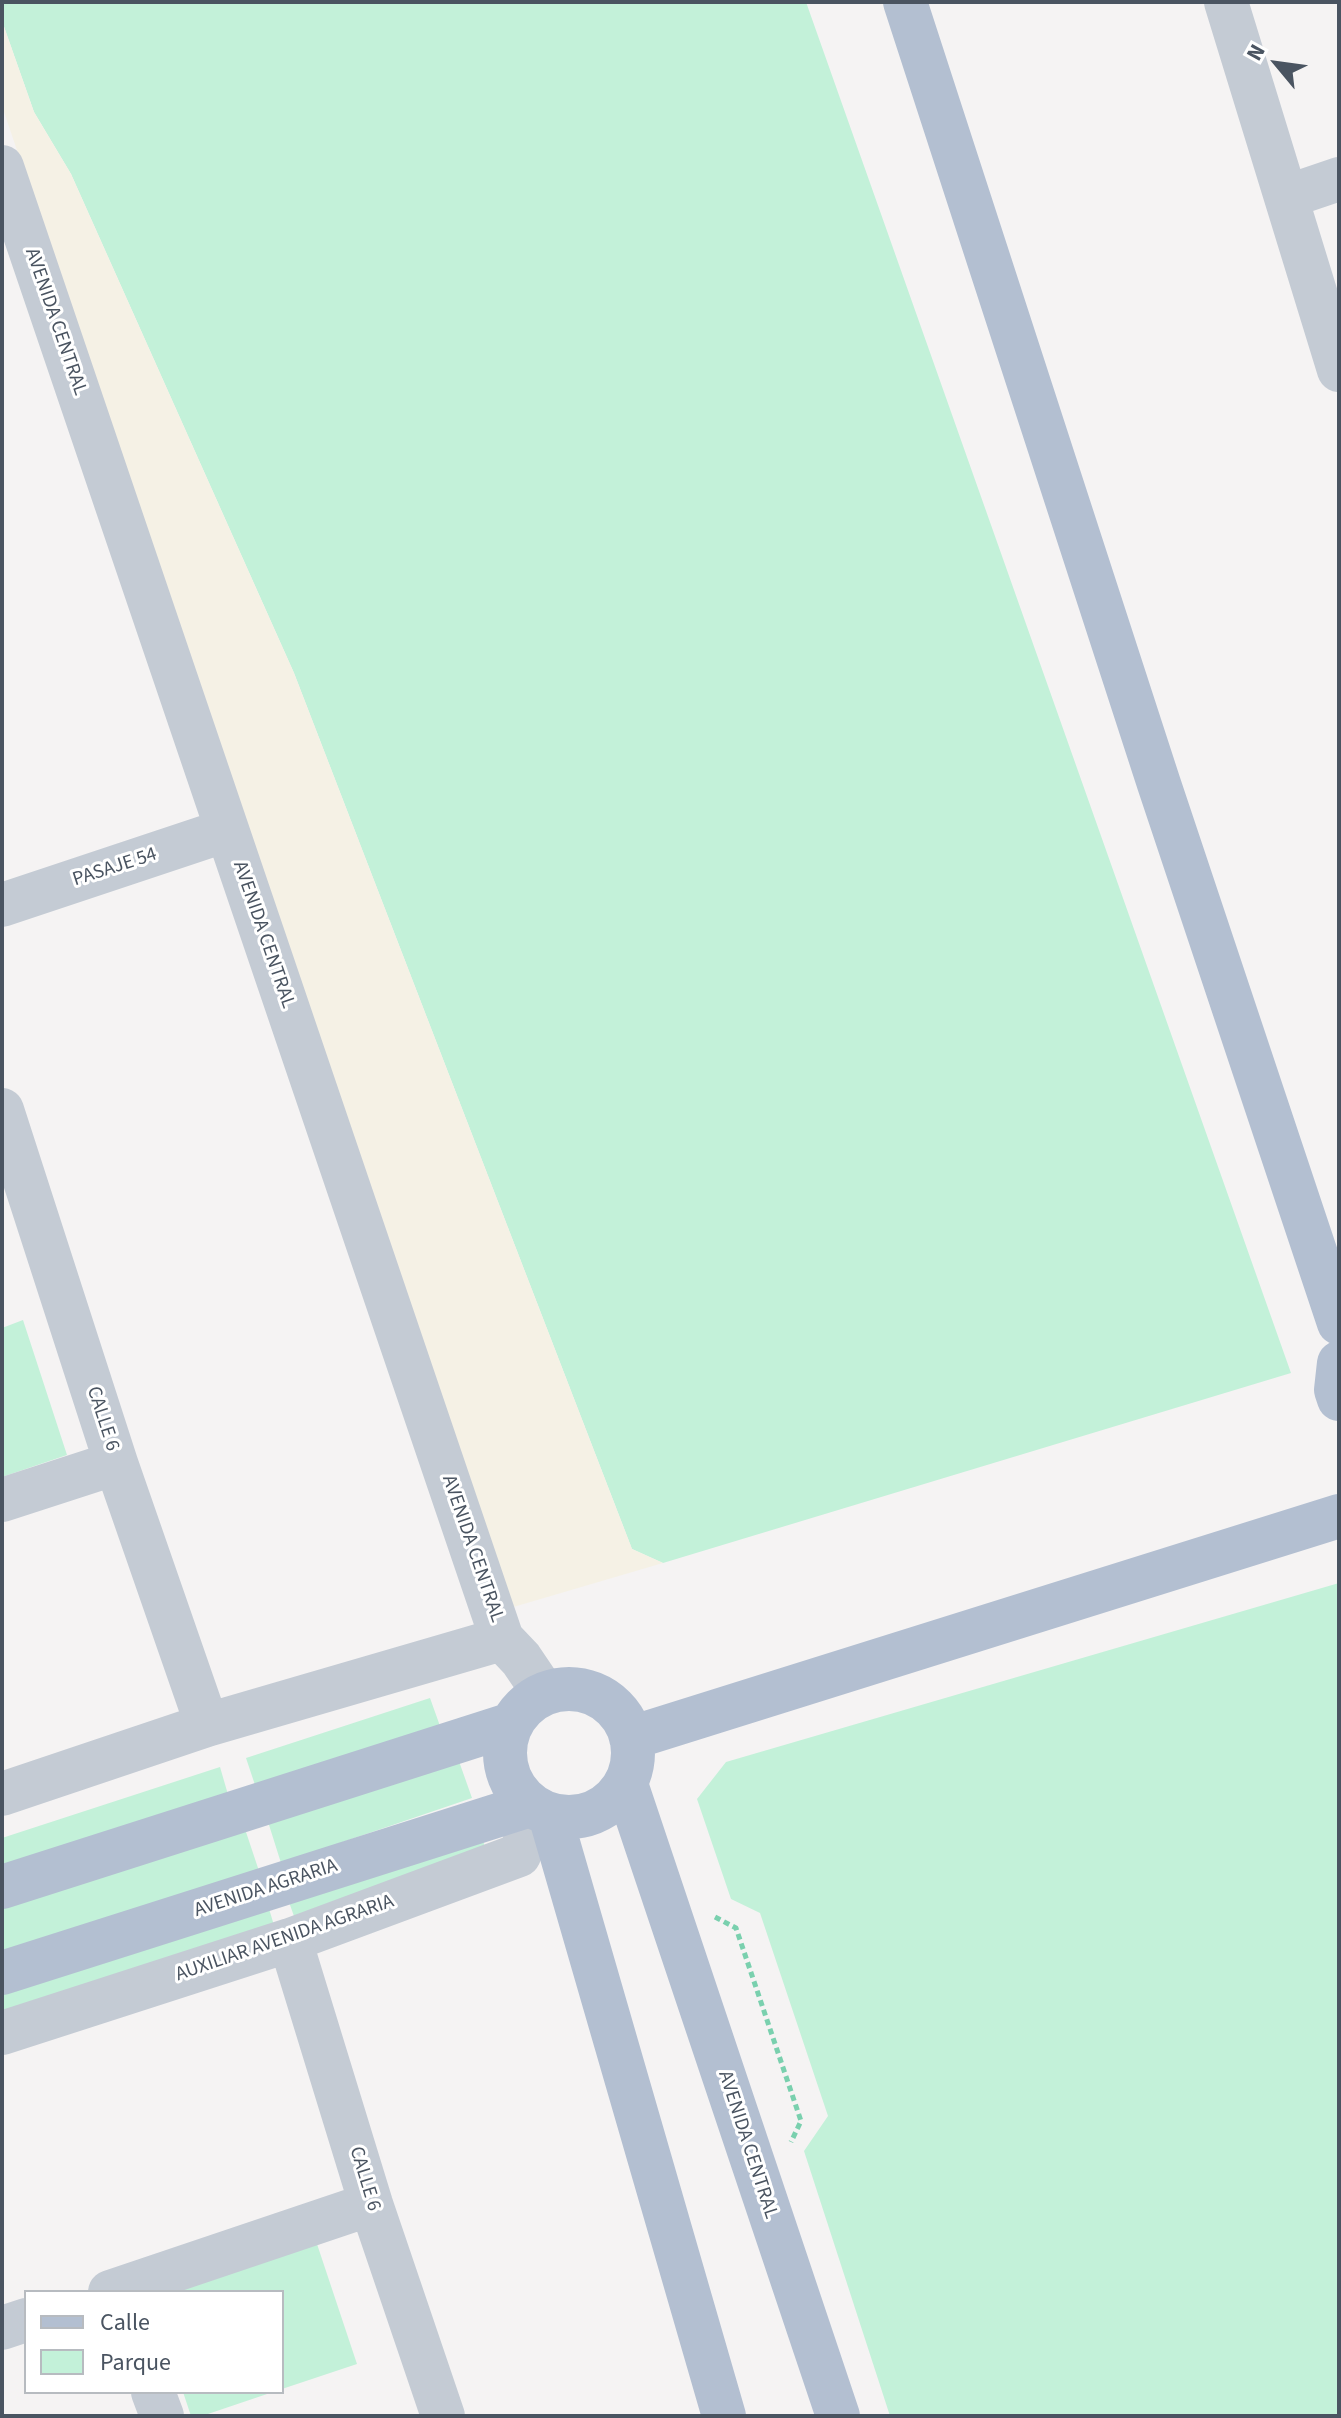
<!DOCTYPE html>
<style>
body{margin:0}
#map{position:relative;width:1341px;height:2418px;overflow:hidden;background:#f5f3f3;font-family:"Source Sans 3",sans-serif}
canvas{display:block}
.frame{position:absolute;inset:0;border:4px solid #4a5461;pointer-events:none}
.legend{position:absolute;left:24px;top:2290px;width:260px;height:104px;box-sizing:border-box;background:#fff;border:2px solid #b7bbc0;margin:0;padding:10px 14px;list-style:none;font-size:24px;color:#4a5461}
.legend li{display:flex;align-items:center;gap:16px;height:40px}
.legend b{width:40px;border:2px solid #b7bbc0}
.north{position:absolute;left:1237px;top:24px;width:80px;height:80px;-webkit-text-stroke:6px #fff;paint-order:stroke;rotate:299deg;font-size:22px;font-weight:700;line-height:32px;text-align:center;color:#4a5461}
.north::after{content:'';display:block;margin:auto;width:28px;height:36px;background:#4a5461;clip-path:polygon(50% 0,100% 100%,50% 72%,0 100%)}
</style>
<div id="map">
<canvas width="1341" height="2418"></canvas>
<div class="frame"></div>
<ul class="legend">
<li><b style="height:10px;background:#b3bfd1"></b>Calle</li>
<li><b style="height:22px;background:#c3f1d9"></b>Parque</li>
</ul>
<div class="north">N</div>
</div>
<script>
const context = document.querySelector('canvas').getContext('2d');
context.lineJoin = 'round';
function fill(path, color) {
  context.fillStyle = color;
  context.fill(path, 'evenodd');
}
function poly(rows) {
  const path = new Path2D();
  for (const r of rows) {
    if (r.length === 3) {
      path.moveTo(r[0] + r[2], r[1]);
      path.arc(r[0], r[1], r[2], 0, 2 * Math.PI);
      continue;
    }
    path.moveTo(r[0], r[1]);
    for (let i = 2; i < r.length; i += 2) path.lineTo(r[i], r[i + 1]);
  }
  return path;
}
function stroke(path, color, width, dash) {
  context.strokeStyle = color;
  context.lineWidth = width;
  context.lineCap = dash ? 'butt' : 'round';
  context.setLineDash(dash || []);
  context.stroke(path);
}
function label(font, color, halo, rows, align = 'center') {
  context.font = font + ' "Source Sans 3",sans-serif';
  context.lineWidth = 6;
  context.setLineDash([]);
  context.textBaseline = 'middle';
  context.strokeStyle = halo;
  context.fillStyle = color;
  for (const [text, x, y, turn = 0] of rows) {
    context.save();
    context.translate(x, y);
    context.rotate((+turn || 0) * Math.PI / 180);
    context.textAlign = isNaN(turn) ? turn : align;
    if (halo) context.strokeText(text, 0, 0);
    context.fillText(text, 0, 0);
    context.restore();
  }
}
const green = poly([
 [2,2,806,2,1291,1373,663,1563,632,1549,294,673,71,174,34,112,2,21],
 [23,1320,67,1455,2,1477,2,1328],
 [1339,1583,1339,2416,890,2416,804,2151,828,2116,760,1913,731,1899,697,1799,726,1762],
 [430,1698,440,1726,257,1791,246,1758],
 [455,1750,472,1798,281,1863,264,1809],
 [220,1767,229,1798,2,1872,2,1838],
 [240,1814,259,1871,2,1955,2,1892],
 [478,1828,489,1857,295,1919,284,1888],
 [264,1892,276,1932,2,2021,2,1977],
 [316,2241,357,2364,282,2389,282,2292,165,2292],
 [183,2392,273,2392,202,2416,191,2416]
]);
const sand = poly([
 [2,21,34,112,71,174,294,673,632,1549,663,1563,510,1608,2,106]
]);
const path = poly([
 [715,1917,736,1928,801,2121,791,2142]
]);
const minor = poly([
 [1226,2,1339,370],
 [2,167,502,1639,521,1659,544,1693],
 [1286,197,1339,179],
 [2,905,227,830],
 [2,1110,116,1463,207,1725],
 [2,1500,116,1463],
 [2,1794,207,1725,502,1639],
 [290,1940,371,2204,443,2416],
 [2,2033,290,1940,519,1855,539,1810],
 [110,2292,371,2204],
 [2,2328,26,2320],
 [153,2392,162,2416]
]);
const major = poly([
 [905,2,1159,784,1339,1323],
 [1339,1363,1336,1390,1339,1399],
 [569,1753,64],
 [631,1738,1339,1516],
 [626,1784,838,2416],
 [550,1815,724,2416],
 [2,1887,512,1724],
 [2,1973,530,1805]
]);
const streetNames = [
 ["AVENIDA CENTRAL",55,322,71],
 ["PASAJE 54",115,868,-18],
 ["AVENIDA CENTRAL",263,935,71],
 ["CALLE 6",102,1419,72],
 ["AVENIDA CENTRAL",472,1549,71],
 ["AVENIDA AGRARIA",266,1889,-18],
 ["AUXILIAR AVENIDA AGRARIA",285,1939,-19],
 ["AVENIDA CENTRAL",747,2145,72],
 ["CALLE 6",364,2179,73]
];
fill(green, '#c3f1d9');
fill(sand, '#f5f1e5');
stroke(path, '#7ad0ae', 5, [6, 4]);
stroke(minor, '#c4cbd4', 44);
stroke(major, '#b3bfd1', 44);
label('20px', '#4a5461', '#fff', streetNames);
</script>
